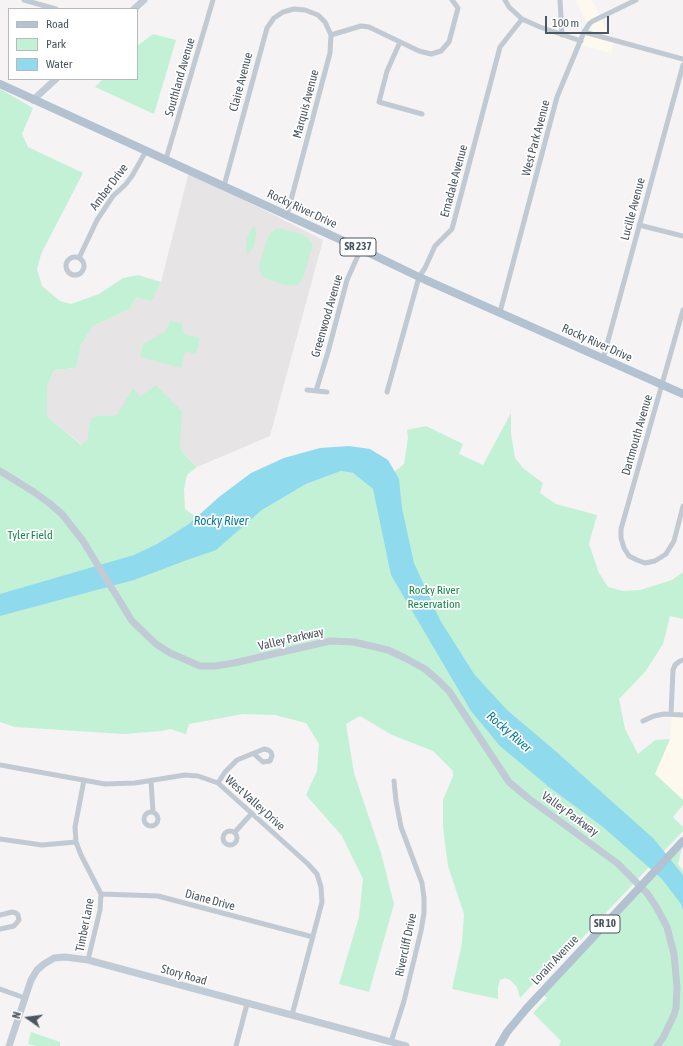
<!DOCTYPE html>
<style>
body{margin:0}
#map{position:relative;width:683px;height:1046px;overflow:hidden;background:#f5f3f3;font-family:"Asap Condensed",sans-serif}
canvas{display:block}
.legend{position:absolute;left:8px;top:8px;width:130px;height:72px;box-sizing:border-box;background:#fff;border:1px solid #b7bbc0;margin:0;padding:5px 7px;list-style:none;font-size:12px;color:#4a5661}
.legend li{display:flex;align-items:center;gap:8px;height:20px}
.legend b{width:20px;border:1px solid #b7bbc0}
.north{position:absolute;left:8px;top:998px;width:40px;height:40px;-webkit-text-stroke:3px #fff;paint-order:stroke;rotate:284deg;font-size:11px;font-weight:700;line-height:16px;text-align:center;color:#4a5661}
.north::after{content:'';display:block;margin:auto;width:14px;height:18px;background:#4a5661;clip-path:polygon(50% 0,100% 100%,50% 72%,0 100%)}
.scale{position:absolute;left:545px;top:16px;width:64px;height:18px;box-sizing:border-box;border:2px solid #4a5661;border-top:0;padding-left:5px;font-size:12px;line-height:14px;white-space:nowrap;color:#4a5661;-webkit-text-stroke:3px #fff;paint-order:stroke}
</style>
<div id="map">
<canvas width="683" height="1046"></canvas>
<ul class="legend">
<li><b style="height:5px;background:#b3c2d1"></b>Road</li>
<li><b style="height:11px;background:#c3f1d5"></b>Park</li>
<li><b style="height:11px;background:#90daee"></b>Water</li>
</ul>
<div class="north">N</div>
<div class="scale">100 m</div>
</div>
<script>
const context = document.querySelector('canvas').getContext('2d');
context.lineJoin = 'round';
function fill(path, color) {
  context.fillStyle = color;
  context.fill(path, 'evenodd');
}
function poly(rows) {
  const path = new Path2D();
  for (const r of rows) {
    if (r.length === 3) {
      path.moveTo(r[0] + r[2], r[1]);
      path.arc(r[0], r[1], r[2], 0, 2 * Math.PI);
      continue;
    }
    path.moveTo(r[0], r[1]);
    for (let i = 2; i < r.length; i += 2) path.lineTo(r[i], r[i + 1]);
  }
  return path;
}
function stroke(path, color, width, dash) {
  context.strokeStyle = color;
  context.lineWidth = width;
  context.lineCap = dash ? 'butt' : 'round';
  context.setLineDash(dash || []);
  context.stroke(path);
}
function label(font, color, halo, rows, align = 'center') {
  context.font = font + ' "Asap Condensed",sans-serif';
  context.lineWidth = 3.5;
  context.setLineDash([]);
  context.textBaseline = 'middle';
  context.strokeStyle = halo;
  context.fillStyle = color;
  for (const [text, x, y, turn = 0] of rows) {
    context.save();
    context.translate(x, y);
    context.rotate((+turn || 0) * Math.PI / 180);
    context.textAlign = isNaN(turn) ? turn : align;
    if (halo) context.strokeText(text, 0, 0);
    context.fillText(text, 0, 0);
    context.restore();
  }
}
const commercial = poly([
 [576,0,592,0,610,37,615,39,611,53,580,45,588,26],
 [672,715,683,716,683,800,655,774,670,739]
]);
const education = poly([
 [189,172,323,240,270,436,197,467,184,454,171,432,117,415,98,416,89,427,89,440,82,445,47,416,47,388,54,370,76,368,81,345,93,326,129,309,136,298,152,301,161,282]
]);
const green = poly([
 [153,34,176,40,154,114,95,87,103,79,137,79,137,46],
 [0,89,33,108,22,134,28,147,83,173,41,254,37,269,42,286,60,301,71,304,99,294,123,278,138,275,161,282,152,301,136,298,129,309,93,326,81,345,76,368,54,370,47,388,47,416,81,445,88,440,89,427,91,418,98,416,117,415,133,388,140,397,156,385,182,411,180,447,184,454,197,467,187,475,184,489,185,509,227,540,262,510,306,484,341,471,353,473,373,489,404,464,408,438,407,430,426,426,463,444,459,454,483,465,511,413,511,434,515,458,523,468,543,483,540,493,556,504,597,515,589,544,599,573,608,587,623,591,640,590,672,580,683,572,683,619,670,616,663,644,645,672,619,699,625,729,638,754,655,740,670,739,655,774,683,800,683,805,673,817,683,827,683,831,537,986,534,983,520,998,517,987,510,980,505,978,500,980,498,987,498,999,452,989,462,943,464,914,448,866,443,827,443,800,453,776,453,771,433,751,392,735,360,716,346,724,354,773,381,853,394,904,369,992,339,984,359,917,363,879,342,836,306,795,317,771,319,744,306,723,275,715,243,714,189,724,186,734,170,729,162,731,123,734,15,727,0,722],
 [253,226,256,228,256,237,253,248,247,255,246,242,248,236],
 [276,229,282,229,304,235,308,238,312,244,312,247,303,279,297,285,289,286,267,279,261,274,259,268,260,262,268,237,270,233],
 [170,321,182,323,184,334,200,338,196,354,185,351,181,368,140,357,143,344,166,331],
 [682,848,678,864,683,871,683,1046,559,1046,561,1041,533,1013,547,998,539,991],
 [31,1032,60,1042,60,1046,36,1046,28,1044]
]);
const water = poly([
 [349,446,370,449,388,460,399,479,402,508,414,563,440,620,474,674,507,710,552,748,654,839,683,875,683,910,681,904,662,879,603,827,549,787,500,746,471,711,391,575,373,489,353,473,341,471,306,484,262,510,216,550,187,560,134,580,0,616,0,594,134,555,157,544,189,524,219,497,251,473,284,458,320,448]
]);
const street = poly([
 [24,0,56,9],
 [505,0,509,7,522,19,540,27,581,41],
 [560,0,562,35],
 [584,32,683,59],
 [331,35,361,26,369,27,419,51,431,54,441,51,449,42,458,8,452,0],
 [400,42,387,71,379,102,422,114],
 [166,159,213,0],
 [224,186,267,28,274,18,283,12,294,9,305,10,318,15,325,22,331,35,330,53,287,215],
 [639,225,683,236],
 [75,266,9],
 [79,258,97,220,113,196,125,185,132,176,146,151],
 [683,310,621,529,621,538,624,548,629,556,637,560,645,563,655,561,666,554,674,541,683,506],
 [500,312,557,97,584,32,590,23,593,21,636,0],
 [603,359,683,65],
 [307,390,327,392],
 [316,391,328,352,347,280,361,249],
 [387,392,419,277,425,268,435,246,452,229,500,47,522,19],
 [671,714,673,670,675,665,680,661,683,660],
 [643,721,654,716,664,714,683,715],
 [0,765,105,784,135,783,185,775,198,776,218,783,308,864,317,874,321,887,322,902,292,1015],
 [84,780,75,827,76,842,81,855,101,894,100,910,88,960],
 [151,781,153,812],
 [218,783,225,772,237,760,264,749,268,750,271,752,272,756,270,761,263,762,254,754],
 [151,819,7],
 [230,838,7],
 [235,832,252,813],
 [0,839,42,845,76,842],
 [101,894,158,896,313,937],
 [0,915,12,912,16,913,18,915,19,920,14,926,0,929],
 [0,989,25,998],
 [391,1042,404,1001,421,931,424,913,424,898,422,883,401,827,396,801,394,781],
 [236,1046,247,1004]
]);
const secondary = poly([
 [134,9,144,0],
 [33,100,56,79],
 [0,471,34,492,49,503,62,514,83,541,132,621,156,644,170,653,200,666,215,666,234,663,330,641,354,642,388,650,405,658,425,669,440,682,449,691,509,782,528,798,617,863,647,893,657,908,667,927,674,954,677,987,676,1008,674,1015,663,1038,657,1046],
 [9,1046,31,980,37,970,44,964,54,958,65,957,88,960,406,1046]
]);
const primary = poly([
 [0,84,361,249,419,277,683,394],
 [499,1046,507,1032,527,1008]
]);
const primaryBridge = poly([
 [527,1008,683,841]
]);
const shields = [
 [358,247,36],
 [605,924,30]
];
const shieldNames = [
 ["SR 237",358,247],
 ["SR 10",605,924]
];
const streetNames = [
 ["Southland Avenue",180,77,-74],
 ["Claire Avenue",241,82,-75],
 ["Marquis Avenue",306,104,-75],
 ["West Park Avenue",536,138,-75],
 ["Ernadale Avenue",454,181,-75],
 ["Amber Drive",109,187,-53],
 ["Rocky River Drive",302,209,25],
 ["Lucille Avenue",633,209,-75],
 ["Greenwood Avenue",327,316,-74],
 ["Rocky River Drive",597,343,24],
 ["Dartmouth Avenue",637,435,-74],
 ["Valley Parkway",291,639,-13],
 ["West Valley Drive",255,803,42],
 ["Valley Parkway",570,814,36],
 ["Diane Drive",210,900,15],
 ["Timber Lane",85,925,-79],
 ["Rivercliff Drive",406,945,-78],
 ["Lorain Avenue",555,960,-47],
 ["Story Road",184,975,16]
];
const parkNames = [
 ["Tyler Field",30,535],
 ["Rocky River",434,590],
 ["Reservation",434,604]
];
const waterNames = [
 ["Rocky River",221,521],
 ["Rocky River",509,732,41]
];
fill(commercial, '#fdf9ef');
fill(education, '#e6e4e5');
fill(green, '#c3f1d5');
fill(water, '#90daee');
stroke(street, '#c1cad2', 5);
stroke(secondary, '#c1cbd6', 7);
stroke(primary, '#b3c2d1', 8);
stroke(primaryBridge, '#b3c2d1', 8);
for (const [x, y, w] of shields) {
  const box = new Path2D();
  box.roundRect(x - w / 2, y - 9, w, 18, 3);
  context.fillStyle = '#fff';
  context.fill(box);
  stroke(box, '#4a5661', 1);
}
label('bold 11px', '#4a5661', null, shieldNames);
label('12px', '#4a5661', '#fff', streetNames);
label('12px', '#17864f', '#fff', parkNames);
label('italic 13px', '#0c7c9b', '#fff', waterNames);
</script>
